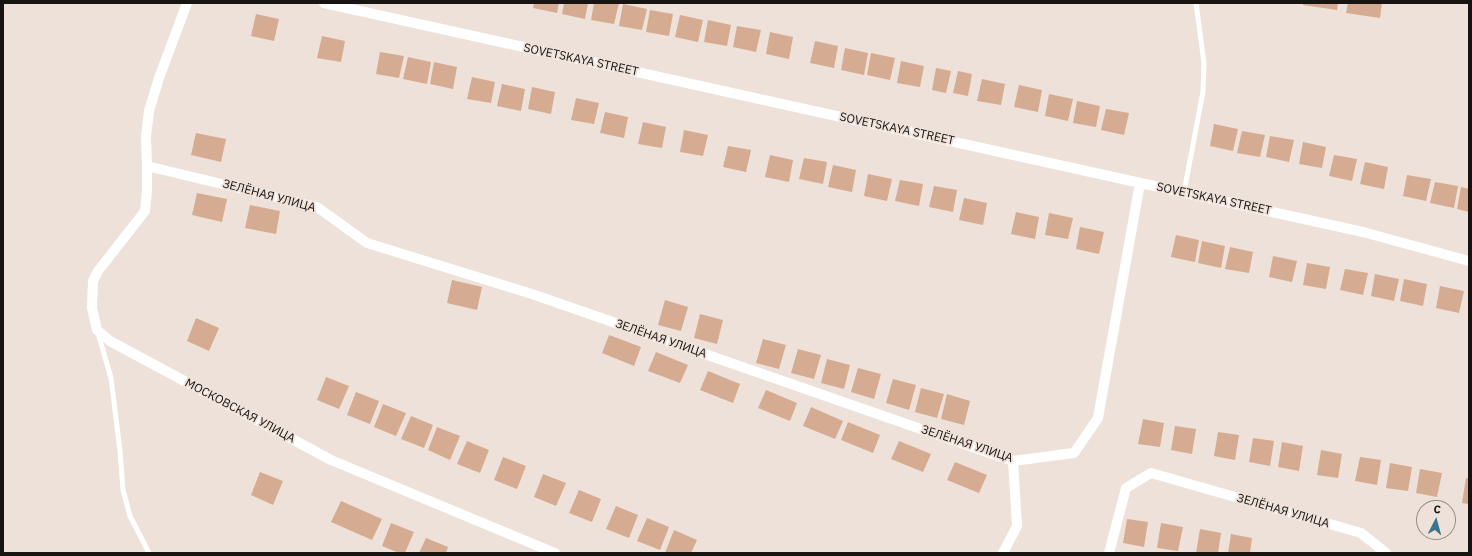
<!DOCTYPE html>
<meta charset="utf-8">
<style>
body{margin:0}
#map{position:relative;width:1472px;height:556px;overflow:hidden;background:#eee1d9;font-family:"IBM Plex Sans",sans-serif}
canvas{display:block}
.frame{position:absolute;inset:0;border:4px solid #181412;pointer-events:none}
.north{position:absolute;left:1416px;top:500px;width:40px;height:40px;box-sizing:border-box;background:#eee1d9;border:1px solid #988f89;border-radius:50%;rotate:6deg;font-size:11px;font-weight:700;line-height:16px;text-align:center;color:#181412}
.north::after{content:'';display:block;margin:auto;width:14px;height:18px;background:#3a758d;clip-path:polygon(50% 0,100% 100%,50% 72%,0 100%)}
</style>
<div id="map">
<canvas width="1472" height="556"></canvas>
<div class="frame"></div>
<div class="north">С</div>
</div>
<script>
const context = document.querySelector('canvas').getContext('2d');
context.lineJoin = 'round';
function fill(path, color) {
  context.fillStyle = color;
  context.fill(path, 'evenodd');
}
function poly(rows) {
  const path = new Path2D();
  for (const r of rows) {
    path.moveTo(r[0], r[1]);
    for (let i = 2; i < r.length; i += 2) path.lineTo(r[i], r[i + 1]);
  }
  return path;
}
function stroke(path, color, width, dash) {
  context.strokeStyle = color;
  context.lineWidth = width;
  context.lineCap = dash ? 'butt' : 'round';
  context.setLineDash(dash || []);
  context.stroke(path);
}
function label(font, color, halo, rows, align = 'center') {
  context.font = font + ' "IBM Plex Sans",sans-serif';
  context.lineWidth = 3.5;
  context.setLineDash([]);
  context.textBaseline = 'middle';
  context.strokeStyle = halo;
  context.fillStyle = color;
  for (const [text, x, y, turn = 0] of rows) {
    context.save();
    context.translate(x, y);
    context.rotate((+turn || 0) * Math.PI / 180);
    context.textAlign = isNaN(turn) ? turn : align;
    if (halo) context.strokeText(text, 0, 0);
    context.fillText(text, 0, 0);
    context.restore();
  }
}
const building = poly([
 [534,3,559,3,557,13,533,8],
 [564,3,588,3,585,19,562,14],
 [594,3,619,3,614,24,591,20],
 [1303,3,1338,3,1337,10,1303,5],
 [1348,3,1382,3,1380,18,1346,13],
 [623,4,647,9,642,30,619,26],
 [650,10,673,14,669,36,646,32],
 [256,14,279,19,274,41,251,36],
 [680,15,703,20,698,42,675,37],
 [708,20,731,25,727,46,704,42],
 [737,26,761,30,756,52,733,47],
 [770,32,793,37,789,59,766,54],
 [322,36,345,41,341,62,317,58],
 [815,41,838,46,834,68,810,63],
 [845,48,868,53,864,75,841,70],
 [380,52,404,56,399,78,376,74],
 [871,53,895,58,890,80,867,75],
 [408,57,431,62,427,84,403,79],
 [901,61,924,66,920,87,897,83],
 [434,62,457,67,453,89,430,84],
 [936,68,951,71,946,93,932,90],
 [958,71,972,74,968,96,953,93],
 [472,77,495,82,491,103,467,99],
 [982,79,1005,84,1001,105,977,101],
 [502,84,525,89,521,111,497,106],
 [1019,85,1042,90,1038,112,1014,107],
 [532,87,555,92,551,114,528,109],
 [1049,94,1073,99,1068,121,1045,116],
 [576,98,599,103,594,124,571,120],
 [1077,101,1100,106,1096,127,1073,123],
 [1106,109,1129,113,1124,135,1101,130],
 [605,112,628,117,624,138,600,133],
 [643,122,666,127,662,148,638,144],
 [1214,124,1238,129,1233,151,1210,146],
 [684,130,708,135,703,156,680,152],
 [1242,131,1265,135,1260,157,1237,153],
 [196,133,226,139,221,162,191,155],
 [1270,136,1294,140,1289,162,1266,157],
 [1303,142,1326,147,1322,168,1299,164],
 [728,146,751,150,746,172,723,167],
 [770,155,793,160,789,182,765,177],
 [1334,155,1357,159,1352,181,1329,176],
 [804,158,827,162,823,184,799,179],
 [1365,162,1388,167,1384,189,1360,184],
 [833,165,856,170,852,192,828,187],
 [868,174,892,179,887,201,864,196],
 [1407,175,1431,179,1426,201,1403,196],
 [900,180,923,184,919,206,895,201],
 [1435,182,1458,186,1454,208,1430,203],
 [934,186,957,190,953,212,929,207],
 [1461,187,1469,189,1469,212,1457,209],
 [197,193,227,199,222,222,192,215],
 [964,198,987,203,983,225,959,220],
 [250,205,280,211,276,234,245,228],
 [1016,212,1039,217,1035,239,1011,234],
 [1049,213,1073,218,1068,239,1045,235],
 [1080,227,1104,232,1099,254,1076,249],
 [1176,235,1199,240,1195,262,1171,257],
 [1202,241,1225,246,1221,268,1198,263],
 [1230,247,1253,252,1249,273,1225,269],
 [1273,256,1297,261,1292,282,1269,277],
 [1307,263,1330,267,1326,289,1303,285],
 [1345,269,1368,273,1363,295,1340,290],
 [1375,274,1399,279,1394,301,1371,296],
 [1404,279,1427,284,1423,306,1400,301],
 [452,280,482,287,477,310,447,303],
 [1440,286,1464,291,1459,313,1436,308],
 [665,300,688,307,681,331,658,325],
 [700,314,723,320,717,344,694,338],
 [196,318,219,328,209,351,187,341],
 [609,335,641,347,634,366,602,353],
 [763,339,786,345,779,369,756,363],
 [798,349,821,355,814,379,791,373],
 [656,352,688,365,680,383,648,371],
 [827,359,850,365,844,389,821,383],
 [858,368,881,374,874,399,851,392],
 [708,371,740,384,733,403,700,390],
 [326,377,349,386,339,409,317,400],
 [893,379,916,385,909,410,886,403],
 [921,388,944,394,937,418,915,412],
 [766,390,797,403,790,421,758,408],
 [356,392,379,401,370,424,347,415],
 [947,394,970,401,964,425,941,419],
 [383,404,406,413,396,436,374,427],
 [811,407,843,421,835,439,803,426],
 [411,416,433,425,424,448,401,439],
 [1143,419,1164,423,1160,447,1138,444],
 [848,422,880,435,873,453,841,440],
 [1175,426,1196,429,1192,454,1171,450],
 [437,427,460,436,450,460,428,450],
 [1218,432,1239,435,1235,460,1214,456],
 [1253,438,1274,441,1270,466,1249,462],
 [467,441,489,450,480,473,457,464],
 [899,441,931,454,923,472,891,459],
 [1282,442,1303,446,1299,471,1278,467],
 [1321,450,1342,454,1338,478,1317,475],
 [503,457,526,466,517,489,494,480],
 [1360,457,1381,460,1377,485,1355,481],
 [955,462,987,475,979,493,947,480],
 [1390,463,1412,467,1408,491,1386,488],
 [1420,469,1442,473,1437,497,1416,493],
 [260,472,283,481,273,505,251,495],
 [543,474,566,483,556,506,534,497],
 [1466,478,1469,479,1469,504,1462,503],
 [579,490,601,499,592,522,569,513],
 [341,501,382,519,372,540,331,522],
 [616,506,638,515,629,538,606,529],
 [647,518,669,527,660,550,637,541],
 [1127,519,1148,522,1144,547,1123,543],
 [391,523,414,532,405,553,399,553,382,546],
 [1161,523,1183,527,1178,551,1157,548],
 [1200,529,1221,533,1218,553,1196,553],
 [674,530,697,540,691,553,665,553],
 [1231,534,1252,538,1250,553,1228,553],
 [426,538,448,547,446,553,419,553]
]);
const lane = poly([
 [1184,192,1203,92,1204,63,1196,3],
 [98,333,111,378,120,451,123,490,130,516,149,553]
]);
const street = poly([
 [187,3,159,78,149,111,146,136,147,166,317,207,367,243,532,294,1013,461,1074,453,1098,418,1140,183],
 [324,3,1363,232,1469,261],
 [147,166,147,190,145,211,98,271,93,281,92,308,97,330,110,341,331,460,555,553],
 [1003,553,1017,526,1013,461],
 [1109,553,1126,488,1151,473,1361,533,1386,553]
]);
const streetNames = [
 ["SOVETSKAYA STREET",581,60,12],
 ["SOVETSKAYA STREET",897,129,12],
 ["ЗЕЛЁНАЯ УЛИЦА",269,196,15],
 ["SOVETSKAYA STREET",1214,199,12],
 ["ЗЕЛЁНАЯ УЛИЦА",661,339,19],
 ["МОСКОВСКАЯ УЛИЦА",240,411,28],
 ["ЗЕЛЁНАЯ УЛИЦА",967,444,18],
 ["ЗЕЛЁНАЯ УЛИЦА",1283,511,16]
];
fill(building, '#d5ac92');
stroke(lane, '#fff', 5);
stroke(street, '#fff', 10);
label('12px', '#181412', '#eee1d9', streetNames);
</script>
